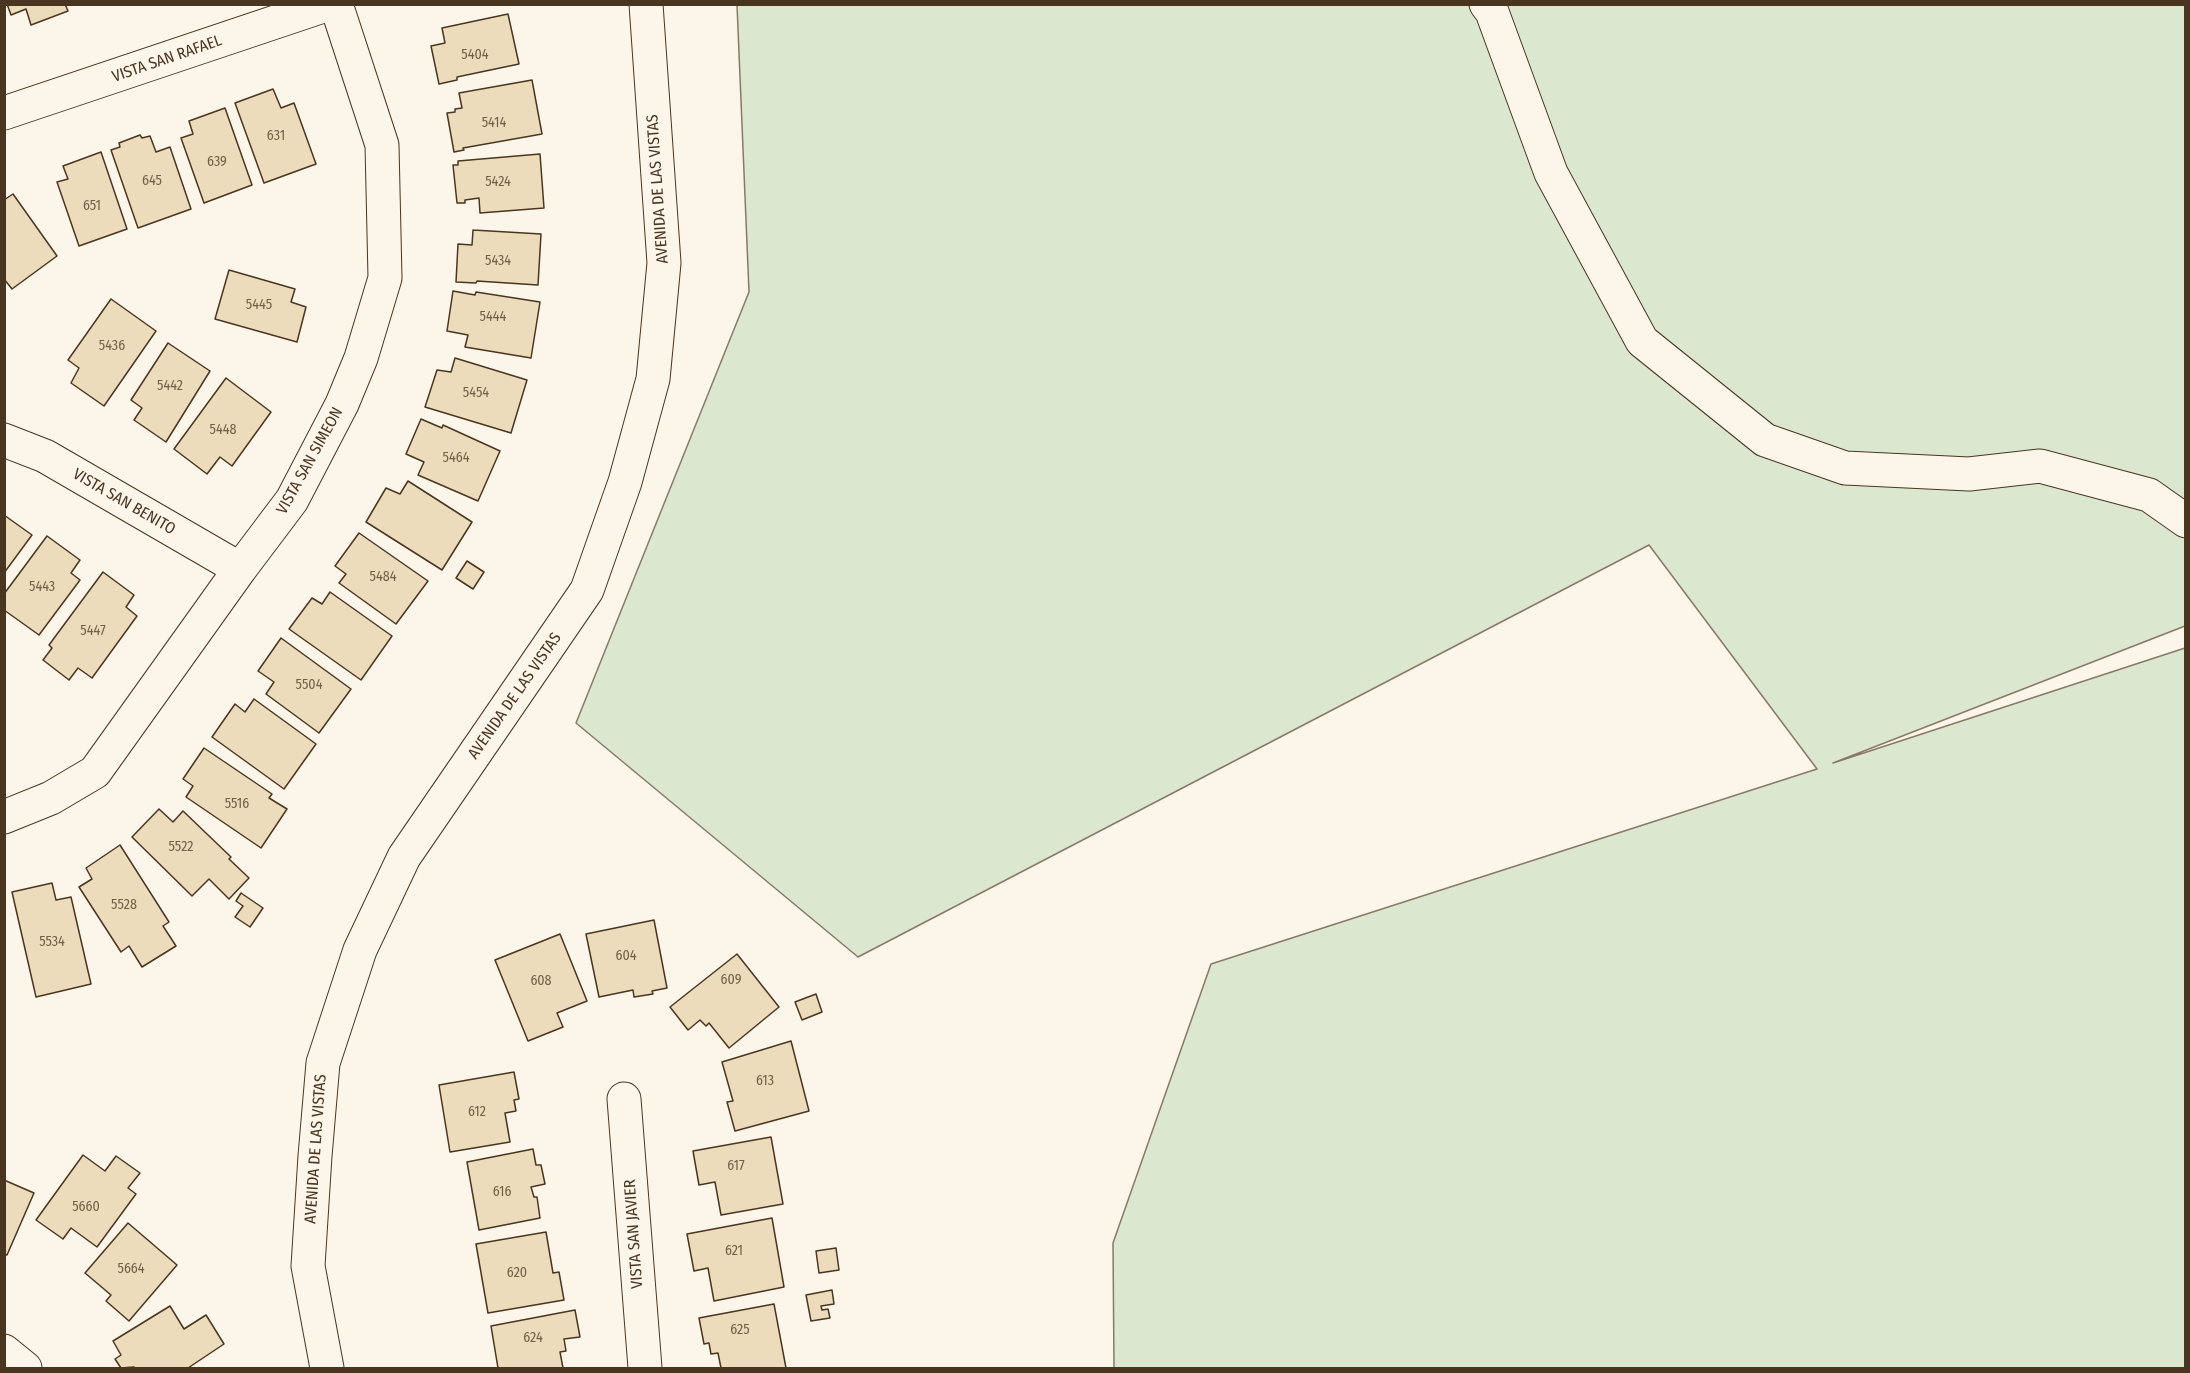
<!DOCTYPE html>
<style>
body{margin:0}
#map{position:relative;width:2190px;height:1373px;overflow:hidden;background:#fbf6e9;font-family:"Fira Sans Condensed",sans-serif}
canvas{display:block}
.frame{position:absolute;inset:0;border:6px solid #4a3520;pointer-events:none}
</style>
<div id="map">
<canvas width="2190" height="1373"></canvas>
<div class="frame"></div>
</div>
<script>
const context = document.querySelector('canvas').getContext('2d');
context.lineJoin = 'round';
function fill(path, color) {
  context.fillStyle = color;
  context.fill(path, 'evenodd');
}
function poly(rows) {
  const path = new Path2D();
  for (const r of rows) {
    path.moveTo(r[0], r[1]);
    for (let i = 2; i < r.length; i += 2) path.lineTo(r[i], r[i + 1]);
  }
  return path;
}
function stroke(path, color, width, dash) {
  context.strokeStyle = color;
  context.lineWidth = width;
  context.lineCap = dash ? 'butt' : 'round';
  context.setLineDash(dash || []);
  context.stroke(path);
}
function label(font, color, halo, rows, align = 'center') {
  context.font = font + ' "Fira Sans Condensed",sans-serif';
  context.lineWidth = 4.5;
  context.setLineDash([]);
  context.textBaseline = 'middle';
  context.strokeStyle = halo;
  context.fillStyle = color;
  for (const [text, x, y, turn = 0] of rows) {
    context.save();
    context.translate(x, y);
    context.rotate((+turn || 0) * Math.PI / 180);
    context.textAlign = isNaN(turn) ? turn : align;
    if (halo) context.strokeText(text, 0, 0);
    context.fillText(text, 0, 0);
    context.restore();
  }
}
const green = poly([
 [737,5,2185,5,2185,626,1833,763,2185,648,2185,1368,1114,1368,1113,1243,1211,964,1817,769,1649,545,858,957,576,723,749,292,737,5]
]);
const building = poly([
 [7,4,65,4,68,11,31,25,26,9,11,15,7,4],
 [508,14,519,64,457,77,457,80,439,84,431,46,445,43,442,28,508,14],
 [532,80,542,134,463,148,464,150,454,152,447,113,455,112,455,109,462,108,459,93,532,80],
 [273,89,281,108,294,103,316,164,264,183,235,103,273,89],
 [225,108,252,185,204,203,181,138,193,134,189,121,225,108],
 [140,135,142,138,150,136,156,152,170,147,191,209,138,228,111,150,120,147,119,143,140,135],
 [101,152,127,229,79,246,57,182,68,179,63,166,101,152],
 [540,154,544,208,480,213,479,198,465,200,465,203,457,203,453,165,458,165,458,161,540,154],
 [13,194,57,256,12,289,4,279,4,200,13,194],
 [473,230,541,234,538,285,477,281,476,283,456,282,458,244,472,245,473,230],
 [229,270,295,289,291,302,306,307,297,342,215,319,229,270],
 [453,291,475,295,476,292,540,302,531,358,465,347,468,335,447,331,453,291],
 [111,299,156,331,104,406,71,383,79,368,68,360,111,299],
 [168,343,210,371,166,442,134,420,142,408,131,400,168,343],
 [455,358,527,380,511,433,425,407,437,370,451,372,455,358],
 [226,378,271,412,232,466,220,457,207,474,174,449,226,378],
 [421,419,442,428,443,425,500,451,478,501,418,475,424,462,406,454,421,419],
 [408,481,472,522,442,570,366,522,386,488,400,494,408,481],
 [4,515,32,535,4,573,4,515],
 [359,533,428,581,396,624,339,583,346,574,335,566,359,533],
 [47,536,80,560,71,573,80,580,39,635,4,610,4,594,47,536],
 [467,561,484,572,473,589,456,578,467,561],
 [103,572,134,595,126,607,137,616,92,678,78,668,69,680,43,660,52,648,49,645,103,572],
 [330,592,392,636,361,680,289,629,312,598,322,604,330,592],
 [281,638,351,689,319,733,266,694,274,682,258,671,281,638],
 [254,699,316,744,284,789,212,737,235,704,245,712,254,699],
 [204,748,272,794,269,798,287,809,261,848,186,797,193,786,183,779,204,748],
 [159,809,173,822,183,811,231,857,229,859,249,878,229,899,209,879,192,896,132,837,159,809],
 [120,845,169,922,163,926,176,946,142,967,129,946,121,952,79,887,92,879,86,868,120,845],
 [52,883,56,900,71,897,91,984,36,997,12,892,52,883],
 [241,893,263,908,250,927,235,917,243,906,236,901,241,893],
 [654,920,667,988,652,991,653,994,634,997,633,990,599,997,586,934,654,920],
 [560,934,587,1001,557,1013,563,1027,528,1041,495,960,560,934],
 [737,954,779,1007,729,1048,709,1023,706,1026,700,1020,688,1030,670,1007,737,954],
 [816,994,822,1012,802,1020,795,1002,816,994],
 [791,1041,809,1111,735,1131,727,1102,733,1101,722,1062,791,1041],
 [514,1072,519,1099,514,1100,516,1111,505,1113,510,1142,450,1152,439,1085,514,1072],
 [771,1137,783,1204,721,1215,715,1182,699,1185,693,1151,771,1137],
 [533,1149,536,1165,541,1165,545,1184,531,1187,534,1197,537,1197,540,1218,479,1230,467,1162,533,1149],
 [83,1155,105,1171,116,1156,140,1173,128,1188,136,1194,97,1247,71,1228,63,1239,36,1220,83,1155],
 [4,1180,34,1193,7,1255,4,1254,4,1180],
 [772,1218,784,1287,714,1301,708,1268,694,1271,687,1234,772,1218],
 [128,1223,177,1265,129,1321,106,1301,111,1295,85,1273,128,1223],
 [546,1232,553,1273,559,1272,564,1300,488,1313,476,1244,546,1232],
 [836,1248,839,1270,819,1273,816,1251,836,1248],
 [832,1290,834,1304,821,1306,822,1310,828,1309,830,1318,811,1321,806,1295,832,1290],
 [774,1304,786,1368,721,1368,718,1353,711,1354,709,1343,704,1344,699,1318,774,1304],
 [170,1306,184,1329,206,1315,224,1344,188,1368,135,1368,134,1367,121,1368,115,1359,121,1355,113,1341,170,1306],
 [575,1310,580,1337,564,1339,566,1351,560,1352,563,1368,498,1368,491,1326,575,1310]
]);
const minor = poly([
 [1486,4,1492,12,1551,173,1642,341,1765,440,1845,468,1969,474,2040,466,2149,495,2186,521],
 [4,113,329,4],
 [4,440,45,456,240,569],
 [4,817,51,798,95,772,240,569,292,500,342,404,361,358,385,278,382,145,336,4],
 [624,1099,645,1368],
 [4,1351,25,1368],
 [327,1368,308,1266,315,1156,323,1063,360,950,404,857,587,590,625,482,653,379,664,263,646,4]
]);
const numberNames = [
 ["5404",475,55],
 ["5414",494,123],
 ["631",276,136],
 ["639",217,162],
 ["645",152,181],
 ["5424",498,182],
 ["651",92,206],
 ["5434",498,261],
 ["5445",259,305],
 ["5444",493,317],
 ["5436",112,346],
 ["5442",170,386],
 ["5454",476,393],
 ["5448",223,430],
 ["5464",456,458],
 ["5484",383,577],
 ["5443",42,587],
 ["5447",93,631],
 ["5504",309,685],
 ["5516",237,804],
 ["5522",181,847],
 ["5528",124,905],
 ["5534",52,942],
 ["604",626,956],
 ["609",731,980],
 ["608",541,981],
 ["613",765,1081],
 ["612",477,1112],
 ["617",736,1166],
 ["616",502,1192],
 ["5660",86,1207],
 ["621",734,1251],
 ["5664",131,1269],
 ["620",517,1273],
 ["625",740,1330],
 ["624",533,1338]
];
const streetNames = [
 ["VISTA SAN RAFAEL",167,59,-19],
 ["AVENIDA DE LAS VISTAS",658,189,-94],
 ["VISTA SAN SIMEON",310,461,-61],
 ["VISTA SAN BENITO",124,502,30],
 ["AVENIDA DE LAS VISTAS",515,696,-55],
 ["AVENIDA DE LAS VISTAS",316,1149,-86],
 ["VISTA SAN JAVIER",634,1234,-94]
];
fill(green, '#dce7d0');
stroke(green, '#887966', 1.5);
fill(building, '#ecdcbc');
stroke(building, '#4a3520', 1.5);
stroke(minor, '#4a3520', 35);
stroke(minor, '#fbf6e9', 33);
label('14px', '#725f47', null, numberNames);
label('16px', '#4a3520', '#fbf6e9', streetNames);
</script>
